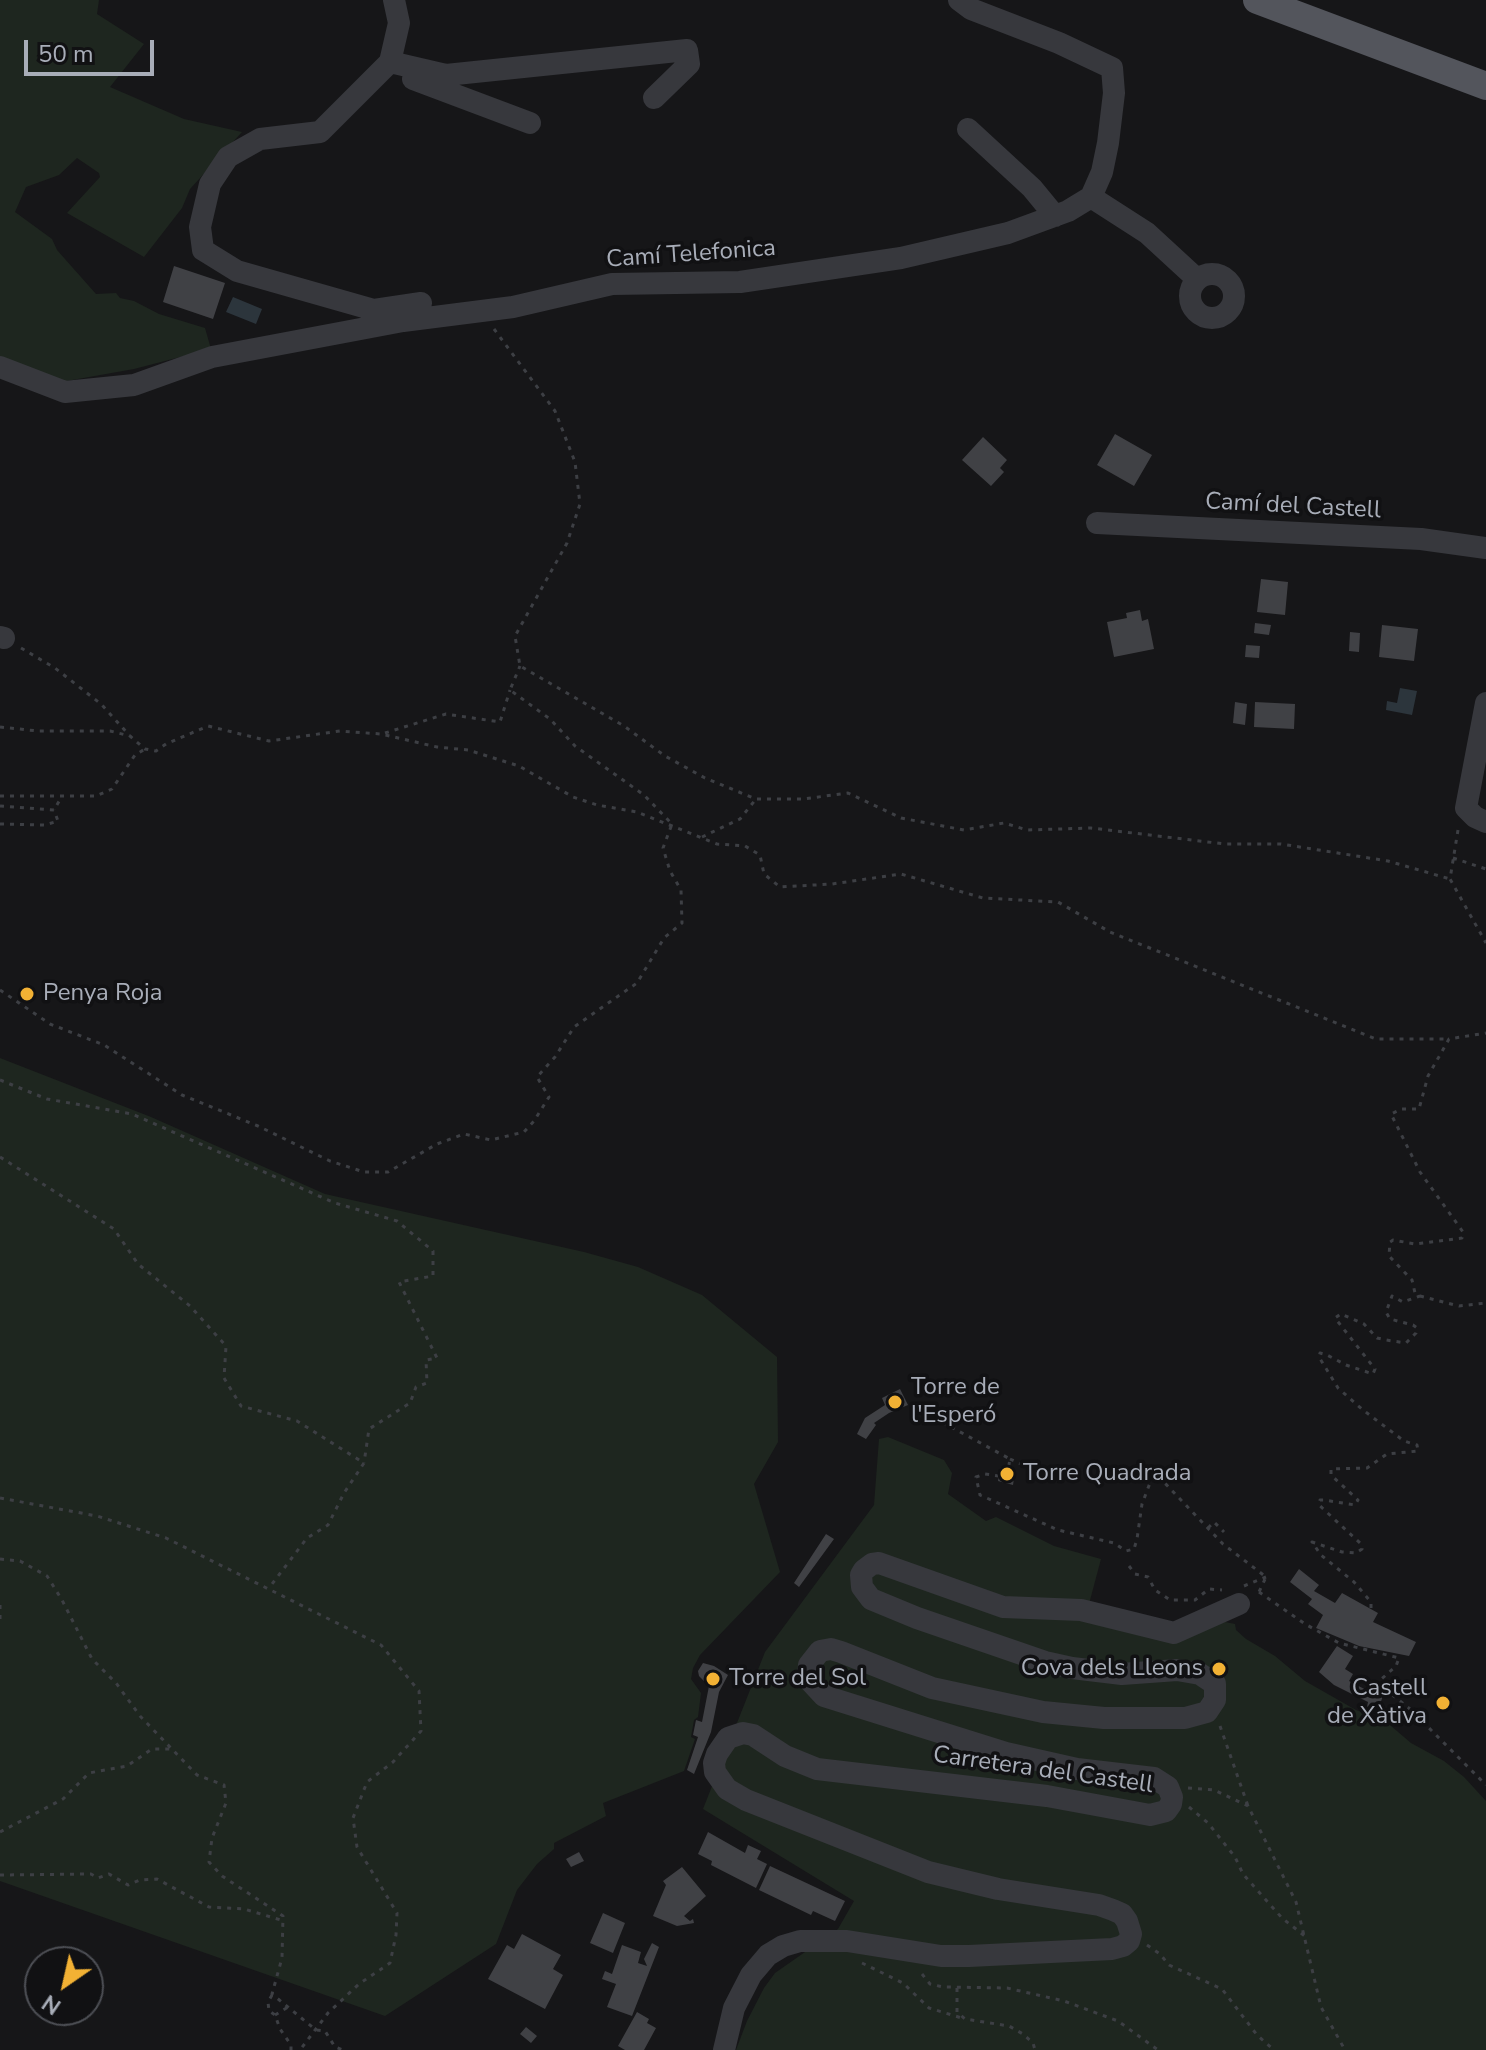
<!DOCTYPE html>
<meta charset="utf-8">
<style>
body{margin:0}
#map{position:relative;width:1486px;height:2050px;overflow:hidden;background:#161618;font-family:"Nunito Sans",sans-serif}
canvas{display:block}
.north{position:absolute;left:24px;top:1946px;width:80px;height:80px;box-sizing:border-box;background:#111113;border:2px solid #4d4f55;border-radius:50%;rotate:214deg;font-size:22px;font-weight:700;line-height:32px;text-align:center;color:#a8adb8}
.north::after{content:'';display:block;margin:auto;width:28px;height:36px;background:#f2b134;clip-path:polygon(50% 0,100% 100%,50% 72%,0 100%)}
.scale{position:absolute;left:24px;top:40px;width:130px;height:36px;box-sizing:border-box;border:4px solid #a8adb8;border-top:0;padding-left:10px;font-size:24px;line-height:28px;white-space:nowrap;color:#a8adb8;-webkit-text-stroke:6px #111113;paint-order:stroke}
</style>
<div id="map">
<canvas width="1486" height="2050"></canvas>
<div class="north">N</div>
<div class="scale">50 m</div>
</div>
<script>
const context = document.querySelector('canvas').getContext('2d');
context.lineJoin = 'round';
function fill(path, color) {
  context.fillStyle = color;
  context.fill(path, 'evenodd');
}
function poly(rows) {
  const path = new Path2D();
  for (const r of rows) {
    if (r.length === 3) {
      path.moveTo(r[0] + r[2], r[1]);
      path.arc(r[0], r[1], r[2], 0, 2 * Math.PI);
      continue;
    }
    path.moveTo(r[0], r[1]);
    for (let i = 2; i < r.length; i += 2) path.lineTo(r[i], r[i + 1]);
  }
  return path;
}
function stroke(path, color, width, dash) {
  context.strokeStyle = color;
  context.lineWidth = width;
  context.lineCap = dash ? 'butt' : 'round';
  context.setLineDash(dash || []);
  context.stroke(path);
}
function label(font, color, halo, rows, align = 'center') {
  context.font = font + ' "Nunito Sans",sans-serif';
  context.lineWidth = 7;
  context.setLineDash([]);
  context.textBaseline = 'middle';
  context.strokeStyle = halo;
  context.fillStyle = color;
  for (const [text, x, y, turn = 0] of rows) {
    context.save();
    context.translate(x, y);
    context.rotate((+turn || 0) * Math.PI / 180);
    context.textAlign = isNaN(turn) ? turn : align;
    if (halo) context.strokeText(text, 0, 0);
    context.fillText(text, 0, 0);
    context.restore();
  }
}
const green = poly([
 [0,0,99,0,97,14,144,44,110,87,184,119,242,132,190,189,182,208,144,257,67,213,100,177,99,173,77,158,59,175,26,187,15,212,52,239,57,250,96,294,116,293,120,298,134,301,159,314,205,328,211,349,134,369,61,382,0,359],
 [0,1058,151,1117,325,1194,584,1252,638,1267,702,1295,777,1357,778,1442,754,1484,780,1572,700,1655,693,1668,691,1679,701,1693,698,1717,694,1720,691,1737,695,1739,684,1771,603,1803,606,1816,554,1843,554,1849,537,1864,517,1890,496,1944,385,2016,0,1881],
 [888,1437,944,1460,952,1473,948,1494,986,1521,996,1517,1054,1546,1101,1559,1085,1619,1147,1637,1225,1622,1235,1624,1236,1630,1246,1639,1275,1656,1305,1681,1356,1710,1384,1720,1411,1743,1444,1761,1464,1777,1486,1801,1486,2050,736,2050,747,2021,764,1988,775,1973,838,1929,854,1901,703,1809,765,1652,874,1505,879,1439]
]);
const water = poly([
 [233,297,262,309,256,324,226,312],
 [1400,688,1417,691,1412,715,1386,710,1387,701,1397,703]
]);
const building = poly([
 [174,266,225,283,213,319,163,302],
 [1115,434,1152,455,1134,486,1097,465],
 [983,437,1007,460,1000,468,1004,472,991,486,962,460],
 [1261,579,1288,582,1285,615,1257,612],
 [1140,610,1142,621,1148,619,1154,649,1114,657,1107,622,1127,618,1126,613],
 [1255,623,1271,625,1269,635,1254,633],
 [1382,625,1418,629,1414,661,1379,657],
 [1350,632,1360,633,1359,652,1349,651],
 [1246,645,1260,646,1259,658,1245,657],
 [1235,702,1247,704,1245,725,1233,723],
 [1255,702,1295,704,1294,729,1254,727],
 [900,1389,908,1405,889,1413,874,1423,876,1425,866,1439,857,1434,865,1418,885,1405,882,1398],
 [1000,1467,1015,1472,1013,1485,998,1481],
 [826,1534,834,1539,799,1587,794,1583],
 [1299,1569,1319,1585,1314,1591,1335,1603,1342,1593,1378,1613,1373,1622,1416,1642,1409,1656,1359,1646,1316,1628,1323,1615,1308,1604,1312,1599,1290,1582],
 [1337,1646,1353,1656,1345,1669,1353,1674,1349,1681,1372,1693,1374,1692,1383,1696,1377,1712,1367,1707,1368,1702,1334,1685,1319,1672],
 [703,1663,714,1666,728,1675,719,1692,711,1732,694,1774,687,1770,698,1737,693,1735,696,1720,702,1722,709,1686,699,1676,698,1671],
 [708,1832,745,1853,748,1845,761,1851,757,1859,767,1864,756,1888,711,1865,712,1861,698,1854],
 [579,1852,584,1861,571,1867,566,1859],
 [770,1866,845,1901,835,1921,813,1911,811,1915,759,1890],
 [682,1867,706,1896,684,1916,690,1921,693,1919,694,1923,677,1926,653,1916,666,1885,663,1881],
 [603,1913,625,1923,613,1953,590,1943],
 [522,1934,561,1955,553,1969,563,1975,545,2009,488,1979,507,1945,514,1949],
 [652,1943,659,1947,632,2016,607,2007,616,1984,602,1979,605,1971,612,1974,622,1945,641,1952,638,1963,647,1966,644,1959],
 [637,2012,649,2019,647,2023,656,2028,644,2050,625,2050,618,2046],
 [526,2027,537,2036,531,2043,520,2034]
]);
const path = poly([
 [494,329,555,411,575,462,580,504,567,543,515,636,520,666,624,726,665,756,705,778,756,799,803,799,848,793,901,818,964,830,1004,823,1027,830,1091,828,1225,844,1281,844,1388,861,1450,879],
 [21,648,55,668,101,704,130,736],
 [0,727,38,731,110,731,130,736,145,749,156,751,166,744,208,726,269,741,340,731,381,734,437,747,468,750,519,766,573,797,597,805,637,812,717,844,745,846,760,855,764,874,780,887,832,884,901,874,983,898,1058,902,1110,932,1376,1039,1449,1039],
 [385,733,446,714,500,722,510,690],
 [0,796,96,796,112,789,135,755,145,749],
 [0,806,54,810,62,796],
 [0,824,45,825,58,821,54,810],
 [1458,830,1450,879,1486,943],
 [702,837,740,819,756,799],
 [1453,858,1486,869],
 [0,990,50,1024,104,1045,182,1095,258,1126,330,1161,364,1172,388,1172,437,1144,464,1134,491,1140,524,1132,534,1121,549,1097,537,1077,555,1057,574,1027,637,983,664,938,682,923,681,890,670,871,663,848,672,824,644,795,575,746,550,719,510,690,520,666],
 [0,1080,47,1099,132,1114,335,1203,397,1221,433,1251,433,1276,399,1282,437,1358,426,1360,427,1383,416,1387,410,1403,369,1429,364,1463],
 [0,1157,114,1229,138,1264,190,1306,226,1346,224,1378,241,1406,297,1421,364,1463,344,1493,328,1525,307,1538,269,1588],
 [1420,1296,1459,1306,1486,1303],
 [916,1408,1010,1459,1008,1470],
 [1010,1459,1060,1482],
 [999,1476,985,1474,976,1477,980,1495,1058,1530,1114,1543,1126,1551,1134,1549,1137,1539,1142,1504,1153,1475,1159,1477,1223,1544,1266,1577,1259,1592],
 [0,1498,97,1516,166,1538,381,1645,419,1691,421,1731,393,1762,367,1782,353,1818,357,1847,397,1913,396,1935,390,1963,359,1984,328,2013,300,2050],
 [1208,1528,1214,1522,1224,1532],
 [0,1559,20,1561,47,1576,62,1600,92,1659,116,1683,140,1716,197,1775,224,1785,226,1803,212,1838,209,1862,222,1876,283,1916,282,1958,272,1994,316,2030,325,2031,335,2047,343,2050],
 [1129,1566,1135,1574,1148,1577,1155,1590,1170,1600,1195,1600,1209,1589,1222,1590],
 [1244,1586,1266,1577],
 [1259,1592,1305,1624,1339,1643,1399,1658,1396,1666,1377,1683,1410,1709,1486,1785],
 [0,1605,0,1622],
 [1371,1608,1371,1602,1354,1582,1321,1555,1312,1542,1342,1552,1356,1553,1362,1549,1360,1543,1319,1505,1320,1500,1324,1500,1355,1505,1358,1500,1331,1475,1331,1469,1367,1468,1387,1454,1418,1451,1417,1445,1404,1441,1363,1410,1338,1388,1319,1357,1320,1353,1327,1355,1346,1365,1373,1374,1375,1369,1335,1318,1341,1314,1364,1324,1377,1338,1386,1340,1406,1343,1416,1333,1417,1328,1413,1325,1390,1319,1386,1312,1392,1296,1403,1302,1420,1296,1415,1293,1412,1280,1389,1256,1390,1242,1393,1240,1415,1244,1462,1238,1463,1232,1420,1172,1391,1114,1402,1109,1419,1109,1428,1076,1449,1039,1486,1033],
 [1220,1726,1248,1806],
 [1188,1788,1214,1790,1248,1806,1296,1902,1321,2007,1345,2050],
 [1189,1807,1208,1823,1235,1857,1243,1874,1282,1918,1306,1937],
 [0,1832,63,1799,89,1773,127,1766,152,1749,171,1749],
 [0,1875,91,1874,98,1878,109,1874,128,1885,140,1880,157,1879,209,1907,244,1909,284,1921],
 [1147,1945,1160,1954,1169,1965,1222,1989,1257,2035,1274,2050],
 [862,1963,903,1983,929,2008,965,2019],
 [922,1974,930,1984,943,1987,1007,1988,1064,2001,1118,2021,1158,2050],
 [957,1988,957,2012,965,2019,1009,2026,1023,2034,1033,2043,1035,2050],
 [272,1995,268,2002,269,2011,275,2015,280,2029,291,2045,291,2050],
 [275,2015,288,2007]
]);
const minor = poly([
 [394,0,399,23,390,62,320,132,260,139,228,157,210,184,200,227,203,250,237,271,374,310,421,303],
 [390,62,446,75,687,50,689,64,654,98],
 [413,79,530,123],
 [968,129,1032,188,1055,216],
 [1091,197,1147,233,1197,279],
 [1212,296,22],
 [0,367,65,392,134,385,212,357,403,321,513,307,612,284,740,282,901,258,1008,233,1068,211,1091,197,1102,172,1108,143,1114,93,1112,68,1059,43,971,9,959,0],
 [1097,523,1421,539,1486,548],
 [0,637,4,638],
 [1486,703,1466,808,1475,817,1486,822],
 [724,2050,734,2008,751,1975,768,1955,783,1946,800,1941,847,1941,941,1956,969,1956,1112,1949,1123,1946,1129,1941,1131,1934,1127,1921,1122,1914,1113,1910,1099,1905,998,1889,928,1872,746,1800,727,1789,715,1772,714,1763,717,1754,728,1738,743,1733,753,1735,785,1756,817,1769,1047,1796,1150,1815,1166,1811,1171,1804,1172,1797,1168,1787,1154,1778,1077,1769,1006,1753,824,1696,811,1682,808,1673,809,1665,820,1651,831,1649,841,1652,932,1688,1043,1712,1104,1718,1185,1718,1207,1712,1215,1700,1215,1684,1200,1674,1177,1670,1122,1674,1072,1668,1045,1662,917,1618,871,1599,862,1587,861,1575,864,1570,872,1564,879,1563,1003,1607,1081,1610,1174,1633,1239,1604]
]);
const major = poly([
 [1257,0,1486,86]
]);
const markers = [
 [27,994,8,"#f2b134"],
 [895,1402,8,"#f2b134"],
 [1007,1474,8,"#f2b134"],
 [1219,1669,8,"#f2b134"],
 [713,1679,8,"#f2b134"],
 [1443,1703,8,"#f2b134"]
];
const streetNames = [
 ["Camí Telefonica",691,255,-4],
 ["Camí del Castell",1293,507,3],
 ["Carretera del Castell",1043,1771,8]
];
const poiNames = [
 ["Penya Roja",43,994],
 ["Torre de",911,1388],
 ["l'Esperó",911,1416],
 ["Torre Quadrada",1023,1474],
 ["Cova dels Lleons",1203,1669,"right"],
 ["Torre del Sol",729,1679],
 ["Castell",1427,1689,"right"],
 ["de Xàtiva",1427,1717,"right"]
];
fill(green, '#1e261f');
fill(water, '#2c353c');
fill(building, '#404145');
stroke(path, '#3d3f44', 3, [4, 6]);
stroke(minor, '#37383d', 22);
stroke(major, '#53555c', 28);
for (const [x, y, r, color] of markers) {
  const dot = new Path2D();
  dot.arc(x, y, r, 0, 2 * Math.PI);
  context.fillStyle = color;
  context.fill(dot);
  stroke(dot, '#111113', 3);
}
label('24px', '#a8adb8', '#111113', streetNames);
label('24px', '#a8adb8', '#111113', poiNames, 'left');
</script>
